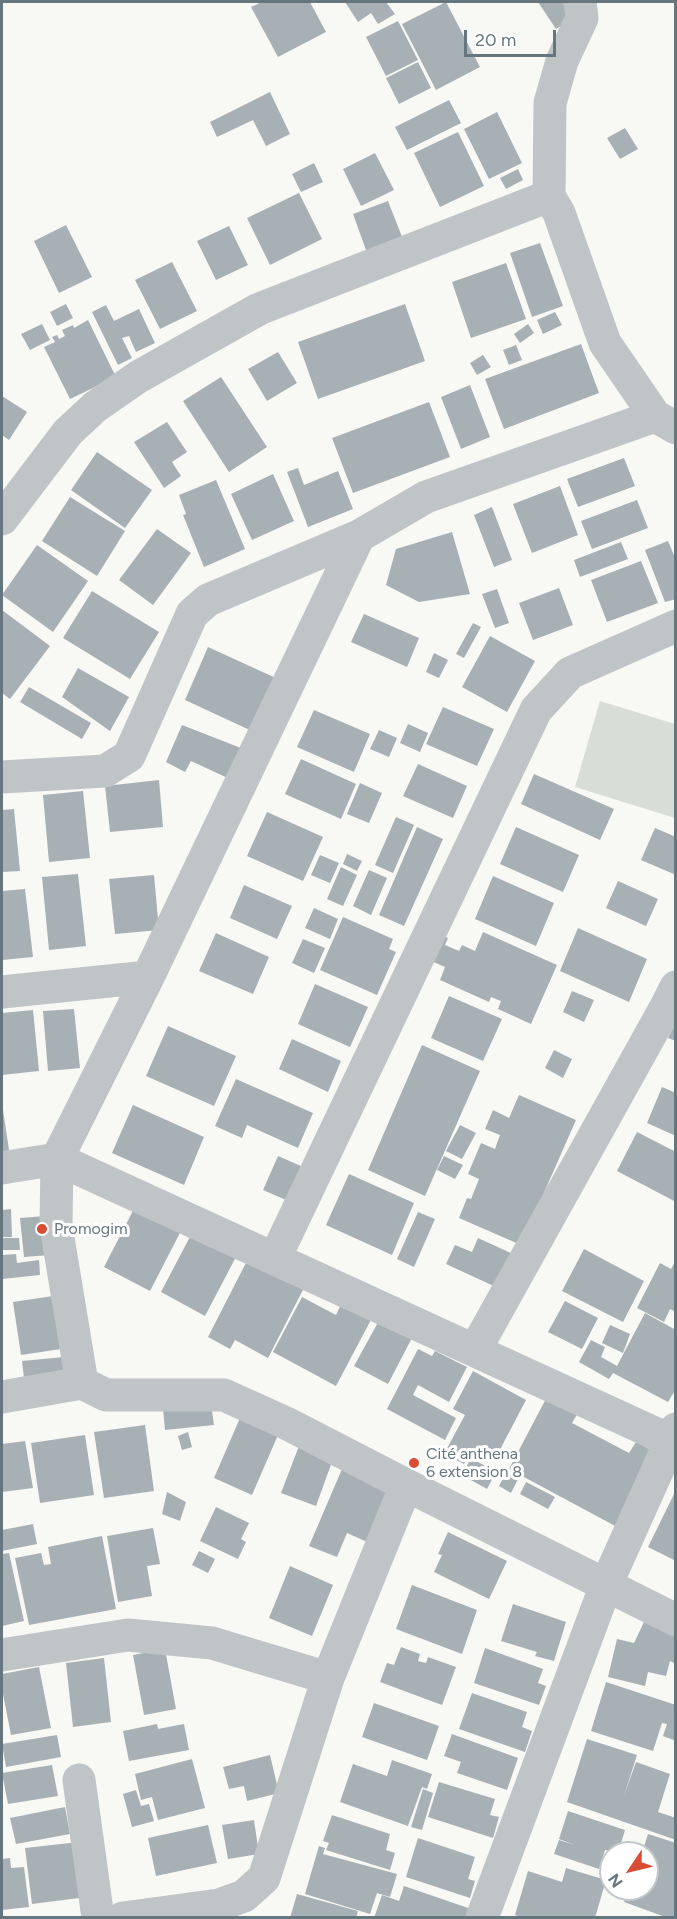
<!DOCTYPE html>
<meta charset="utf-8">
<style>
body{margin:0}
#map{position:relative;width:677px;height:1919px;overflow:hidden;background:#f8f8f5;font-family:Figtree,sans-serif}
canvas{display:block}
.frame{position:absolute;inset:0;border:3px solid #65767f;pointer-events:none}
.north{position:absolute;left:599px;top:1841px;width:60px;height:60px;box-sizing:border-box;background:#fff;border:2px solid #c1c8cc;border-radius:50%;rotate:235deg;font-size:16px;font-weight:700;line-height:24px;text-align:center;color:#65767f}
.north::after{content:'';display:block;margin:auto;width:21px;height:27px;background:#d94c35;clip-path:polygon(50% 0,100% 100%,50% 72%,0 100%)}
.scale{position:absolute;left:464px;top:30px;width:92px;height:27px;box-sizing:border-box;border:3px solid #65767f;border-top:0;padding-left:8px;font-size:18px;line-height:21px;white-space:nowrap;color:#65767f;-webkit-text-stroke:4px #fff;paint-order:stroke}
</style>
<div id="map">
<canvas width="677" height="1919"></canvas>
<div class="frame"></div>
<div class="north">N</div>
<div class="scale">20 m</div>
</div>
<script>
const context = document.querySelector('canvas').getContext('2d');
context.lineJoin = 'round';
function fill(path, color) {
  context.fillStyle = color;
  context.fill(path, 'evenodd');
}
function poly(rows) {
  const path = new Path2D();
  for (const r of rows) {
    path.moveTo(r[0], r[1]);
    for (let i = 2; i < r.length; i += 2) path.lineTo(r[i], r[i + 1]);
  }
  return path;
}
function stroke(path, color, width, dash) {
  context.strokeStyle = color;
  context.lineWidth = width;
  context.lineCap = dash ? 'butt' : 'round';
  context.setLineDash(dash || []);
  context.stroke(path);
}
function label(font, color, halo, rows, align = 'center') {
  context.font = font + ' Figtree,sans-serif';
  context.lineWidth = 6;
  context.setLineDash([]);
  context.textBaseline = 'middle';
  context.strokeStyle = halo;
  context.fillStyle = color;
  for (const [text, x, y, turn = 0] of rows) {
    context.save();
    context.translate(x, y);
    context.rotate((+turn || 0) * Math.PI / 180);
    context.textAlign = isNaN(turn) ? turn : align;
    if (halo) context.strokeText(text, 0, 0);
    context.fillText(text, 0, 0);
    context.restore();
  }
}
const green = poly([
 [600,701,675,724,675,818,575,787]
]);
const building = poly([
 [262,2,310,2,326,32,278,57,251,7],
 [345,2,386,2,395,14,378,24,371,13,358,22],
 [446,2,480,67,436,90,402,24],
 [538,2,571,2,564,6,572,19,556,29],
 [398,21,418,60,386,76,366,37],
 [418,62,431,88,399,104,386,78],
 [270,92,290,134,266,146,253,120,217,137,210,122],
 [449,100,461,123,407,150,395,127],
 [497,112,522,163,489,179,464,129],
 [625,128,638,149,620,159,607,138],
 [458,132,484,186,440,207,414,153],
 [375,153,394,190,361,206,343,169],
 [314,163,323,182,301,192,292,174],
 [518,169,523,180,506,189,500,178],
 [299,193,322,239,270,265,247,218],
 [388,201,406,247,370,261,353,214],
 [66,225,92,277,59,293,34,241],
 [229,226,248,265,216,280,197,241],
 [540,243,563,306,532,317,510,253],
 [172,262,197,311,160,329,135,280],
 [506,263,526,319,471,338,452,282],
 [66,304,73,318,57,326,50,312],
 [405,304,425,361,318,399,298,342],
 [106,305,114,321,139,309,155,343,136,352,129,336,122,338,132,358,118,365,92,312],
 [555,312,562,325,543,334,537,320],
 [88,320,116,377,70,399,44,347,55,342,52,337,57,335,59,339,65,336,62,330,73,325,74,328],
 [42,324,50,340,30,350,21,334],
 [528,324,534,333,520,343,514,334],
 [581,344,599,393,504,429,485,379],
 [516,345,522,360,509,365,503,350],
 [278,352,297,383,267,401,248,369],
 [483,355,491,367,477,375,470,363],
 [221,377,267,447,229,472,183,401],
 [470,385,490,437,461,449,441,397],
 [2,396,27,412,9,440,2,435],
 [429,402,450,457,353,493,332,438],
 [167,422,187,452,172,462,181,476,164,488,134,442],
 [97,452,152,490,125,528,71,490],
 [624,458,635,486,578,507,567,479],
 [298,468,304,485,338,471,353,509,308,527,287,472],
 [273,474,294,521,252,540,231,494],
 [216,480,245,549,204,567,183,515,186,514,179,495],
 [560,486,578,535,532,553,513,504],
 [70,497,125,531,97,576,42,541],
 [637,500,648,528,592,549,581,521],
 [492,507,512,560,494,567,474,515],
 [157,529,191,553,153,605,119,580],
 [452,532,470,594,419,602,386,585,396,549],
 [668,541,676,560,676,599,665,602,645,550],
 [621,542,628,559,580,577,574,560],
 [37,545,88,581,53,632,2,595],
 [641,561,658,603,607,622,591,580],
 [559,588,573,625,533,640,519,603],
 [497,589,509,623,495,628,482,594],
 [92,591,159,632,130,679,63,638],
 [2,610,50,646,10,699,2,693],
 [364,614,419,638,407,667,351,642],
 [473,623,481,627,464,658,456,654],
 [490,636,535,661,507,712,462,687],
 [208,647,278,679,254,732,185,700],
 [434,653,448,660,439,678,426,672],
 [78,668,129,697,110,731,62,697],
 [29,687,91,723,82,739,20,702],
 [443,707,494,729,477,766,426,744],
 [314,710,370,734,354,772,297,747],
 [408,724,428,733,420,752,400,743],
 [182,725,246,750,232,780,191,761,185,772,166,762],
 [379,730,397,738,389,757,370,749],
 [301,759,356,784,341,819,285,794],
 [418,764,467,786,453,818,403,796],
 [534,774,614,809,600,840,521,804],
 [159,780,163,827,110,832,105,786],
 [360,783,382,793,369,823,347,814],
 [83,791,90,858,49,862,43,795],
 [14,809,20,871,2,872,2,810],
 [267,812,323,837,303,881,247,856],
 [396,817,414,825,393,873,375,865],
 [417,827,443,839,404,926,379,915],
 [516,827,579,855,563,892,500,864],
 [655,828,676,837,676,875,641,860],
 [347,854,362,861,357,871,343,864],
 [320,855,339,863,330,883,311,875],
 [341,867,357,875,343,906,327,899],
 [369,870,387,878,371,915,353,906],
 [78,874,86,946,49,950,42,877],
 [154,875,159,930,115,934,109,879],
 [493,876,554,903,536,946,475,919],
 [618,881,658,899,646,926,606,908],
 [244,885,292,906,277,939,230,918],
 [25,889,33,957,2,960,2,891],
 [314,908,338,919,330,939,305,928],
 [343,917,393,939,389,949,396,952,377,995,320,970],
 [578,928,647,959,629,1002,560,971],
 [483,932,557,965,531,1024,498,1009,501,1001,491,997,489,1002,440,980,445,967,429,960,440,934,448,938,445,945,459,951,462,945,475,951],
 [216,933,269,957,253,994,199,971],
 [303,939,325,948,314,973,292,963],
 [315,984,368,1007,350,1047,298,1024],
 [572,991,594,1000,584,1022,563,1012],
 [449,996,502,1019,483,1061,431,1038],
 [74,1009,80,1068,48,1071,43,1011],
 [33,1010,39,1071,2,1075,2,1013],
 [676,1022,676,1041,668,1038],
 [168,1026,236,1056,214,1106,146,1076],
 [292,1039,341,1061,328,1092,279,1069],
 [422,1045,480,1071,425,1196,368,1170],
 [554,1050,572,1059,563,1078,545,1068],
 [236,1079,313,1113,298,1148,247,1125,242,1138,215,1126],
 [662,1087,676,1093,676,1136,647,1123],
 [519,1095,576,1120,521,1245,459,1218,467,1198,471,1199,479,1179,468,1174,481,1143,495,1149,500,1135,485,1129,493,1110,509,1118],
 [133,1105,204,1137,184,1185,112,1153],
 [3,1110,9,1150,2,1152,2,1111],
 [460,1125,476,1133,462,1159,446,1151],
 [637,1132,676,1152,676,1202,617,1171],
 [278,1156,301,1166,286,1200,263,1190],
 [444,1156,463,1165,455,1179,437,1170],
 [349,1174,414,1203,392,1255,326,1225],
 [137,1203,183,1227,150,1291,104,1267],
 [11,1209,12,1237,2,1237,2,1210],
 [418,1212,435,1219,414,1267,397,1259],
 [46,1216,50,1255,24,1257,20,1218],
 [193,1231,237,1255,205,1316,161,1292],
 [2,1238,19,1238,20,1250,2,1250],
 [478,1238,513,1254,498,1288,446,1264,455,1245,472,1252],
 [584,1249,644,1281,623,1322,562,1291],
 [16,1254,17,1263,39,1260,40,1275,2,1279,2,1255],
 [250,1255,306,1284,268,1358,235,1340,230,1349,208,1337],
 [676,1260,676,1312,670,1309,664,1322,637,1308,660,1263,671,1269],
 [53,1296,61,1349,21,1355,13,1302],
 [302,1297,336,1315,343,1300,373,1316,336,1386,273,1352],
 [565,1301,598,1318,582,1349,548,1332],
 [645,1313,676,1330,676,1389,668,1402,613,1373,609,1379,579,1362,591,1340,605,1347,601,1357,617,1366],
 [381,1317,414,1334,388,1384,354,1366],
 [610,1325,630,1334,623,1353,602,1343],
 [418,1349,432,1356,435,1351,467,1367,449,1402,418,1385,413,1395,456,1418,445,1440,387,1409],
 [64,1357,66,1374,24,1378,22,1361],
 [473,1371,526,1400,494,1461,472,1449,464,1464,444,1454,465,1415,453,1409],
 [548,1395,579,1411,572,1423,629,1453,636,1442,661,1455,619,1528,509,1469],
 [211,1404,214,1425,165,1430,163,1409],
 [240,1418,278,1435,252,1495,214,1478],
 [145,1425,154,1491,104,1498,94,1432],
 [188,1432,192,1447,182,1450,178,1436],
 [85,1435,94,1495,40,1503,31,1443],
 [25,1441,33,1488,2,1492,2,1444],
 [299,1446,333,1459,316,1506,281,1493],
 [471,1458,496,1472,487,1489,462,1475],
 [342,1469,396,1493,374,1545,347,1533,337,1557,309,1546],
 [507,1471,519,1477,511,1493,499,1486],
 [526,1482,555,1497,548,1509,520,1494],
 [676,1490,676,1561,648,1547],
 [167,1492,186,1502,180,1521,162,1514],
 [216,1507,249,1523,241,1539,246,1542,238,1559,200,1541],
 [33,1524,37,1544,2,1551,2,1530],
 [153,1528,160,1564,147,1566,152,1596,118,1602,107,1536],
 [448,1532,507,1561,489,1599,434,1572,442,1555,438,1554],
 [102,1536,116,1609,29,1625,15,1558,41,1553,44,1565,51,1564,48,1547],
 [199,1551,215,1559,208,1573,192,1565],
 [9,1553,24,1621,2,1626,2,1554],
 [290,1566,333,1585,312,1636,269,1618],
 [412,1585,477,1610,462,1654,396,1629],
 [513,1604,566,1622,554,1661,535,1656,537,1652,501,1641],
 [644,1622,676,1637,676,1664,670,1661,666,1676,648,1672,645,1686,608,1677,617,1639,634,1643],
 [401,1647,420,1654,418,1661,426,1663,428,1657,456,1667,442,1705,380,1682,387,1663,394,1665],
 [485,1648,543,1669,538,1683,546,1686,539,1705,474,1683],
 [165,1649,176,1709,144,1715,133,1655],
 [104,1658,111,1722,73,1727,66,1663],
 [39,1667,51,1728,11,1735,2,1689,2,1674],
 [606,1682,676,1705,676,1741,663,1736,667,1724,662,1723,653,1751,591,1731],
 [472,1693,527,1712,522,1727,532,1731,525,1752,459,1729],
 [374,1703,439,1726,427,1760,362,1737],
 [157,1724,158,1729,184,1724,189,1750,129,1761,123,1731],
 [452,1734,518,1758,507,1790,457,1773,461,1762,444,1756],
 [57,1735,61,1757,6,1767,2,1744],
 [587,1739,637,1755,624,1796,636,1762,670,1774,658,1812,676,1818,676,1840,567,1802],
 [270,1755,279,1793,247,1801,244,1786,229,1789,223,1767],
 [192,1759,205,1808,158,1820,152,1797,141,1800,135,1774],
 [392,1760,432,1774,427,1789,422,1787,408,1826,340,1802,353,1764,387,1776],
 [52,1765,58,1796,8,1804,2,1773],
 [439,1782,495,1799,490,1815,499,1817,493,1838,428,1817],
 [423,1789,433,1793,422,1830,411,1827],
 [136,1790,141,1806,149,1804,154,1821,132,1827,123,1794],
 [65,1807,70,1834,16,1844,10,1818],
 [568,1811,625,1830,618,1853,605,1850,599,1869,554,1854,559,1840,575,1845,559,1839],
 [332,1815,390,1834,386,1850,395,1853,390,1870,326,1850,329,1843,323,1841],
 [254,1820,259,1854,228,1859,222,1825],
 [208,1825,217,1863,156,1876,148,1838],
 [648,1834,676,1843,676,1918,668,1918,624,1902,629,1889,647,1889,647,1853,642,1853],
 [418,1838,475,1857,468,1879,475,1881,470,1898,406,1877],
 [79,1842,87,1897,32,1904,25,1848],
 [319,1846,325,1848,323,1854,397,1874,390,1897,377,1893,370,1914,305,1894],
 [10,1858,11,1868,24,1867,29,1907,2,1910,2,1859],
 [566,1868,606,1880,595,1918,523,1918,515,1915,528,1871,562,1882],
 [404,1886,471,1909,468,1918,374,1918,382,1895,399,1901],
 [297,1894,358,1911,356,1918,290,1918]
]);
const minor = poly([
 [549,196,550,103,562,61,582,18,580,2],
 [2,519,68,432,95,407,138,377,259,309,549,196,559,213,605,343,655,416,676,428],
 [2,777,105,771,129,756,192,614,208,600,359,536],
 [2,992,148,977],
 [2,1168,57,1159,676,1443],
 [275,1258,536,710,570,673,676,626],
 [475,1350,667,1005,676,987],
 [82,1383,56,1226,57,1159,148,977,359,536,426,497,655,416],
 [2,1397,82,1383,106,1395,224,1395,286,1423,406,1485,676,1620],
 [2,1655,128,1635,212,1643,328,1678],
 [79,1780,98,1918],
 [123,1918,219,1905,244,1896,264,1878,328,1678,406,1485],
 [482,1918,606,1585,676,1429]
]);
const markers = [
 [42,1229,6,"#d94c35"],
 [414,1463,6,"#d94c35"]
];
const poiNames = [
 ["Promogim",54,1229],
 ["Cité anthena",426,1454],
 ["6 extension 8",426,1472]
];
fill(green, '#d8ddd5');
fill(building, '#a7b0b5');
stroke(minor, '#bfc4c7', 33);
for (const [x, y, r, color] of markers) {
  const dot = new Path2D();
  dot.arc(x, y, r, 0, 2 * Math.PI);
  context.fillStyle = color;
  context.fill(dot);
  stroke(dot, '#fff', 2);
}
label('16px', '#65767f', '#fff', poiNames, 'left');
</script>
